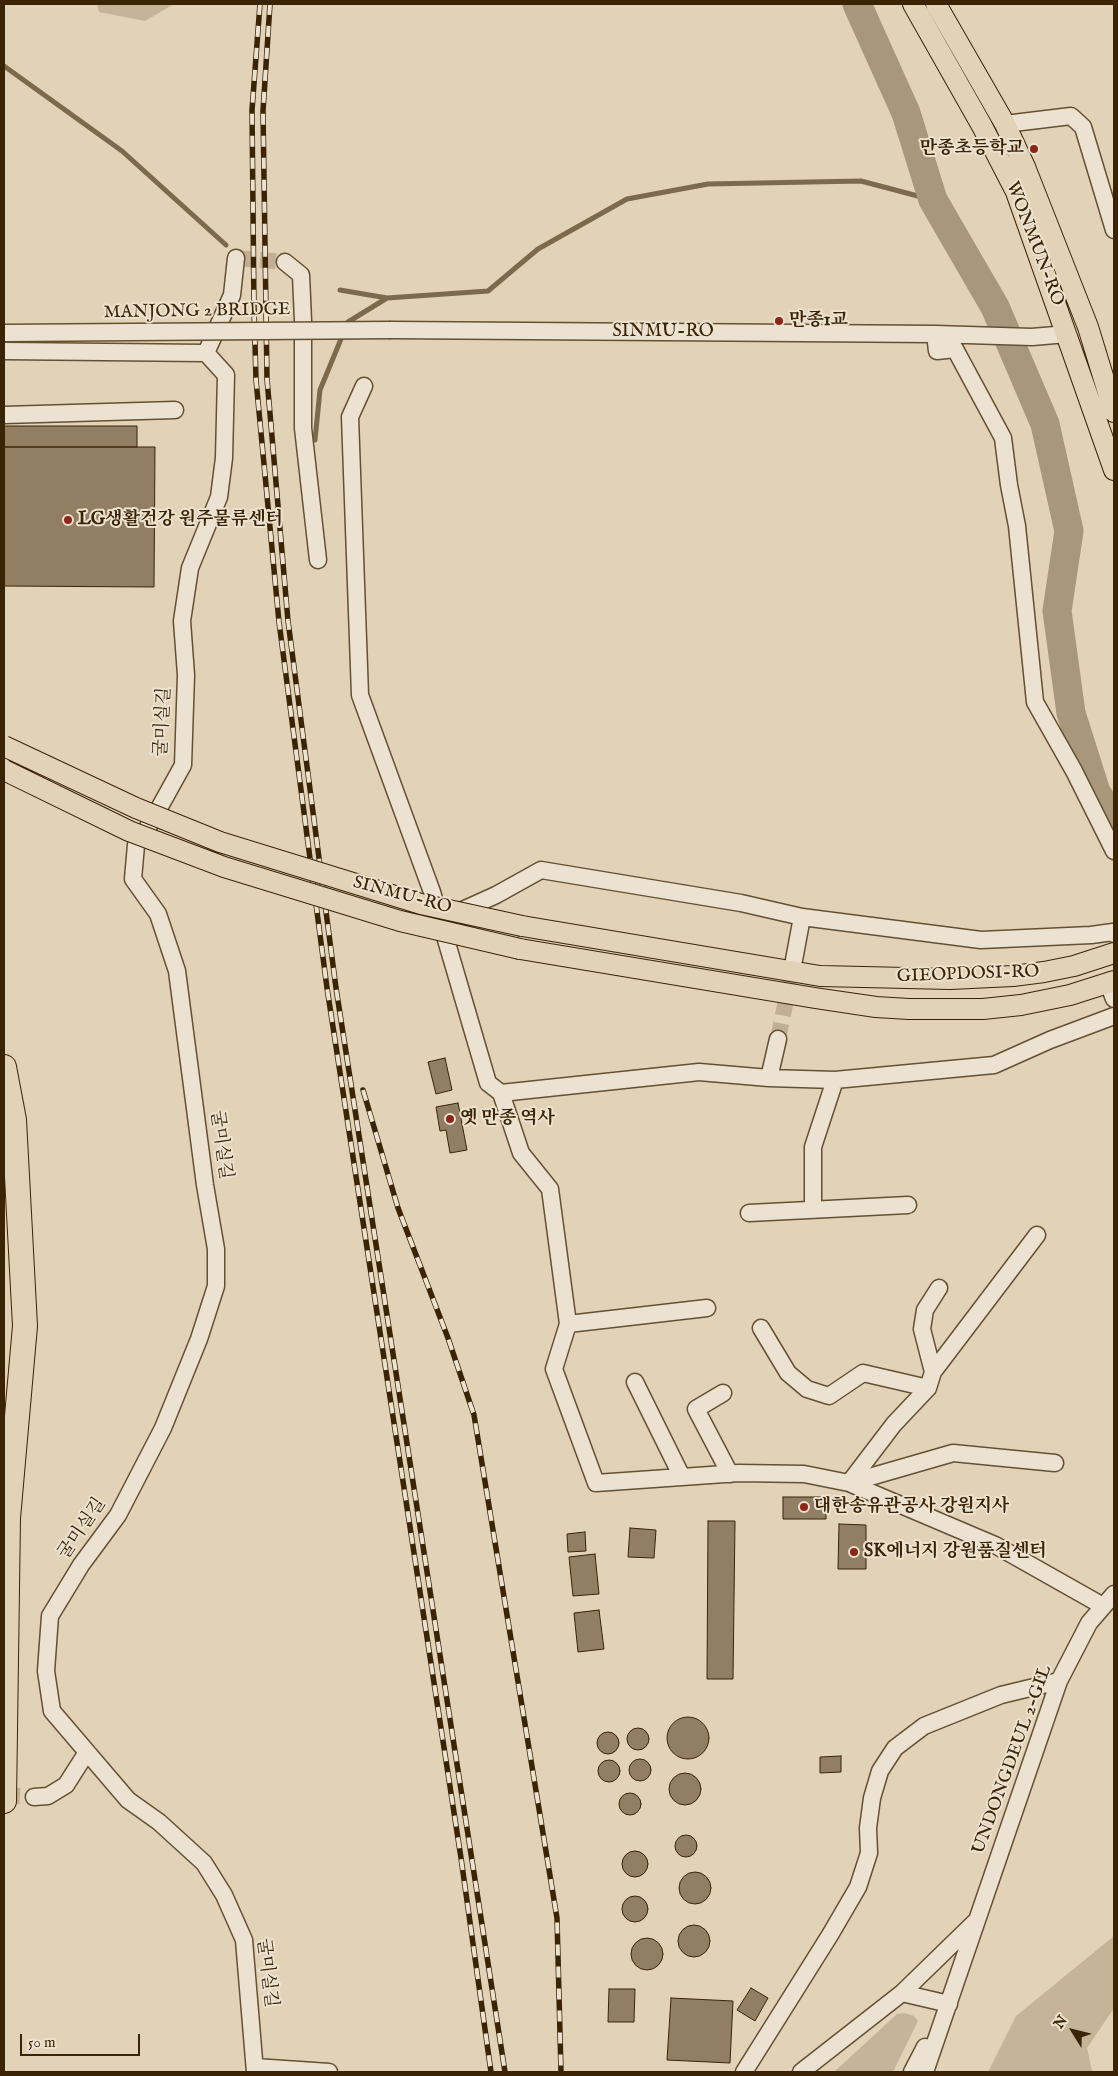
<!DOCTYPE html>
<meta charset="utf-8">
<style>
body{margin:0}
#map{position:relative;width:1118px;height:2076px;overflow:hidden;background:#e2d2b8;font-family:"IM FELL English",serif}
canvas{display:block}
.frame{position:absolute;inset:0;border:5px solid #3b2404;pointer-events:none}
.north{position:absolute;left:1048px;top:2006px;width:50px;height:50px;-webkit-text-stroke:4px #ece2d1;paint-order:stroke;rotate:306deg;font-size:14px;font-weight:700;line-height:20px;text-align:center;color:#3b2404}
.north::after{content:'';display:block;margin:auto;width:18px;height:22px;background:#3b2404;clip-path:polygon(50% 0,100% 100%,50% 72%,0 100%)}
.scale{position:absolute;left:20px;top:2034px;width:120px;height:22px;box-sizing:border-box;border:2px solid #3b2404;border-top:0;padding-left:6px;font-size:15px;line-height:18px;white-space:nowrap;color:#3b2404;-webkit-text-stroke:4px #ece2d1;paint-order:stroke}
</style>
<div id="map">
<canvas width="1118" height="2076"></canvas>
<div class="frame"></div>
<div class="north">N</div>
<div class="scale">50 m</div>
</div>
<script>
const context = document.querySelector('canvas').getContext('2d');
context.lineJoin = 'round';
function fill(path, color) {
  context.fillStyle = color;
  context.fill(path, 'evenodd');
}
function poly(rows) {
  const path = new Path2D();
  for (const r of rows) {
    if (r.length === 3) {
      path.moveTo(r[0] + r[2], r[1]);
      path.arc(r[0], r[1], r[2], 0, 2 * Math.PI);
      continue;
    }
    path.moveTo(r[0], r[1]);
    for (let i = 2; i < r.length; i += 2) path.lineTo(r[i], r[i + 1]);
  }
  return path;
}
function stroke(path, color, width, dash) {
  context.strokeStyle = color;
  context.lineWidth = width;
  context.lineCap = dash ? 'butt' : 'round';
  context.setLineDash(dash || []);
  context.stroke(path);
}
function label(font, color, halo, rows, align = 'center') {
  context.font = font + ' "IM FELL English","Noto Serif KR",serif';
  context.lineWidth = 4;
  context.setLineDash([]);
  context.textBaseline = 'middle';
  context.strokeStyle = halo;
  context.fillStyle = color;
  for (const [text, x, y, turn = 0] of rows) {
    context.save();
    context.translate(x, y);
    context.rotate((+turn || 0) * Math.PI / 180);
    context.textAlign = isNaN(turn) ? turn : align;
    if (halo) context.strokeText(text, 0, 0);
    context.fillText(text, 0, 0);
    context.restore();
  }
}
const green = poly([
 [97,4,174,4,145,21,99,12],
 [1114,1936,1114,2008,1087,2048,1092,2071,988,2072,1016,2016],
 [905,2013,914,2016,918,2021,893,2072,834,2072,897,2014]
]);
const stream = poly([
 [4,66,122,151,226,245],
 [340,290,387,298],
 [315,440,320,390,348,322,387,298,488,291,538,249,627,199,708,184,861,181,933,200]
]);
const river = poly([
 [857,4,906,113,933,200,995,307,1045,424,1069,531,1057,611,1071,713,1096,792,1114,820]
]);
const building = poly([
 [4,426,137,426,137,447,4,447,4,426],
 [4,447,155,447,154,587,4,586,4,447],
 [445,1058,452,1090,436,1094,428,1062,445,1058],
 [458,1103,467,1150,450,1153,446,1130,440,1131,436,1107,458,1103],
 [783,1497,826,1497,826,1519,783,1519,783,1497],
 [708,1521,735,1521,733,1679,707,1679,708,1521],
 [839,1524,866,1525,866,1569,838,1569,839,1524],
 [630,1528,656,1530,654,1558,628,1557,630,1528],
 [585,1532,586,1551,568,1552,567,1534,585,1532],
 [595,1554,599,1594,573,1596,569,1557,595,1554],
 [599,1610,604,1649,578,1652,574,1613,599,1610],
 [688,1738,21],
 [638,1739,11],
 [608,1743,11],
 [841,1756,841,1772,820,1773,820,1757,841,1756],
 [640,1770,11],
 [609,1771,11],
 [685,1789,16],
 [630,1804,11],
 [686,1846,11],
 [635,1864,13],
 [695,1888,16],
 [635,1909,13],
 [694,1941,16],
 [647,1954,16],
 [751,1988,768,1998,755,2021,737,2010,751,1988],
 [609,1989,635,1989,634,2022,608,2022,609,1989],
 [671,1998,733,2001,730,2063,667,2060,671,1998]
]);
const minorTunnel = poly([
 [236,258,285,262],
 [778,1039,794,961],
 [4,1795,34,1797]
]);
const minor = poly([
 [1005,124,1071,116,1083,127,1114,230],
 [285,262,301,275,303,321,303,428,318,560],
 [391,330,935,334,1032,337,1067,334],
 [935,334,937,351,955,349,1003,438,1009,485,1017,526,1035,702,1074,771,1114,851],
 [4,351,206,353,226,375,224,458,219,497,190,568,182,621,186,675,183,765,152,821,136,845,133,879,158,914,177,971,205,1185,216,1249,216,1286,199,1339,163,1428,118,1515,81,1565,50,1616,46,1671,52,1711,128,1800,159,1822,204,1863,224,1895,244,1940,255,2072],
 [206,353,232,295,236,258],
 [364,386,350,417,360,695,432,892,488,1083,501,1093,521,1153,550,1189,568,1324],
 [4,415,175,410],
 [454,914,496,895,541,870,741,903,802,917,981,940,1091,935,1113,932,1114,934],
 [794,960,802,917],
 [1108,983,1114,999],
 [769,1078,778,1039],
 [501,1093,699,1072,769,1078,835,1080,994,1065,1050,1040,1114,1016],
 [813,1209,813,1147,835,1080],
 [749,1213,908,1205],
 [707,1308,568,1324,554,1369,596,1483,739,1473,804,1474,849,1483,995,1545,1103,1606],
 [761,1328,788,1373,807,1389,829,1396,863,1373,928,1388],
 [933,1372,922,1329,925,1310,939,1288],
 [635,1382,682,1477],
 [723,1393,696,1409,730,1474],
 [849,1483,894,1424,928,1388,933,1372,1037,1235],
 [849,1483,953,1453,1055,1463],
 [34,1797,48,1796,66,1785,87,1752],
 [902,1993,949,2004],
 [255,2067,329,2072],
 [744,2072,830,1935,858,1887,869,1853,868,1828,872,1798,880,1771,895,1748,924,1726,1001,1695,1059,1681],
 [801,2072,902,1993,975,1922],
 [912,2072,925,2047],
 [925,2072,1059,1681,1089,1623,1114,1594]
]);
const major = poly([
 [913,4,982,126,1016,192,1114,470],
 [936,4,1005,124,1025,167,1088,327,1114,412],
 [522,926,820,976,950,979,1013,976,1044,972,1074,966,1114,953],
 [520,949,815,998,876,1007,909,1009,983,1009,1021,1005,1070,995,1114,981]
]);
const highway = poly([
 [4,1067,14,1120,25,1326,8,1518,4,1801]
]);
const rail = poly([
 [260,4,252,110,254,308,256,380,279,622,327,988,461,1858,491,2072],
 [270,4,263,111,267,379,288,621,336,988,505,2072],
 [363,1090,398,1208,448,1338,474,1415,557,1918,561,2072]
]);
const minorBridge = poly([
 [4,333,391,330]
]);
const majorBridge = poly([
 [4,746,136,808,220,842,421,904,522,926],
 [4,770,129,831,224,867,400,921,520,949]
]);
const markers = [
 [1034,149,5,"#8f2418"],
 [779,321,5,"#8f2418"],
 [68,520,5,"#8f2418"],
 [450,1119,5,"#8f2418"],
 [804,1507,5,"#8f2418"],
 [854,1552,5,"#8f2418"]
];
const poiNames = [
 ["만종초등학교",1024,149,"right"],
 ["만종1교",789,321],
 ["LG생활건강 원주물류센터",78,520],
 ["옛 만종 역사",460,1119],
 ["대한송유관공사 강원지사",814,1507],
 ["SK에너지 강원품질센터",864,1552]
];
const streetNames = [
 ["WONMUN-RO",1034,244,69],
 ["MANJONG 2 BRIDGE",197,312,-1],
 ["SINMU-RO",663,332],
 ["굴미실길",164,722,-87],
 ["SINMU-RO",402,896,15],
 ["GIEOPDOSI-RO",968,975,-2],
 ["굴미실길",220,1145,82],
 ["굴미실길",83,1529,-56],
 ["UNDONGDEUL 2-GIL",1013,1760,-70],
 ["굴미실길",266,1973,83]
];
fill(green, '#c6b499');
stroke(stream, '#7d694b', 5);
stroke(river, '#a9977b', 29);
fill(building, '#927e62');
stroke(building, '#3b2404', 1);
stroke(minorTunnel, '#c1af94', 16, [16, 8]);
stroke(minor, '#655031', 19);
stroke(major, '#3b2404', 22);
stroke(highway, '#3b2404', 26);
stroke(minor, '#ece2d1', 16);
stroke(major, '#e2d2b8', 20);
stroke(highway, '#e2d2b8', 24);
stroke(rail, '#3b2404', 5.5);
stroke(rail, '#ece2d1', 4, [11]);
stroke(minorBridge, '#655031', 19, []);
stroke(majorBridge, '#3b2404', 22, []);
stroke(minorBridge, '#ece2d1', 16);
stroke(majorBridge, '#e2d2b8', 20);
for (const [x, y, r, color] of markers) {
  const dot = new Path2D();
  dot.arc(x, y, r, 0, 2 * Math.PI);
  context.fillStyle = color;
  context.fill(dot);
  stroke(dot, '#ece2d1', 2);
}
label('bold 18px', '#3b2404', '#ece2d1', poiNames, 'left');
label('18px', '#3b2404', '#ece2d1', streetNames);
</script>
